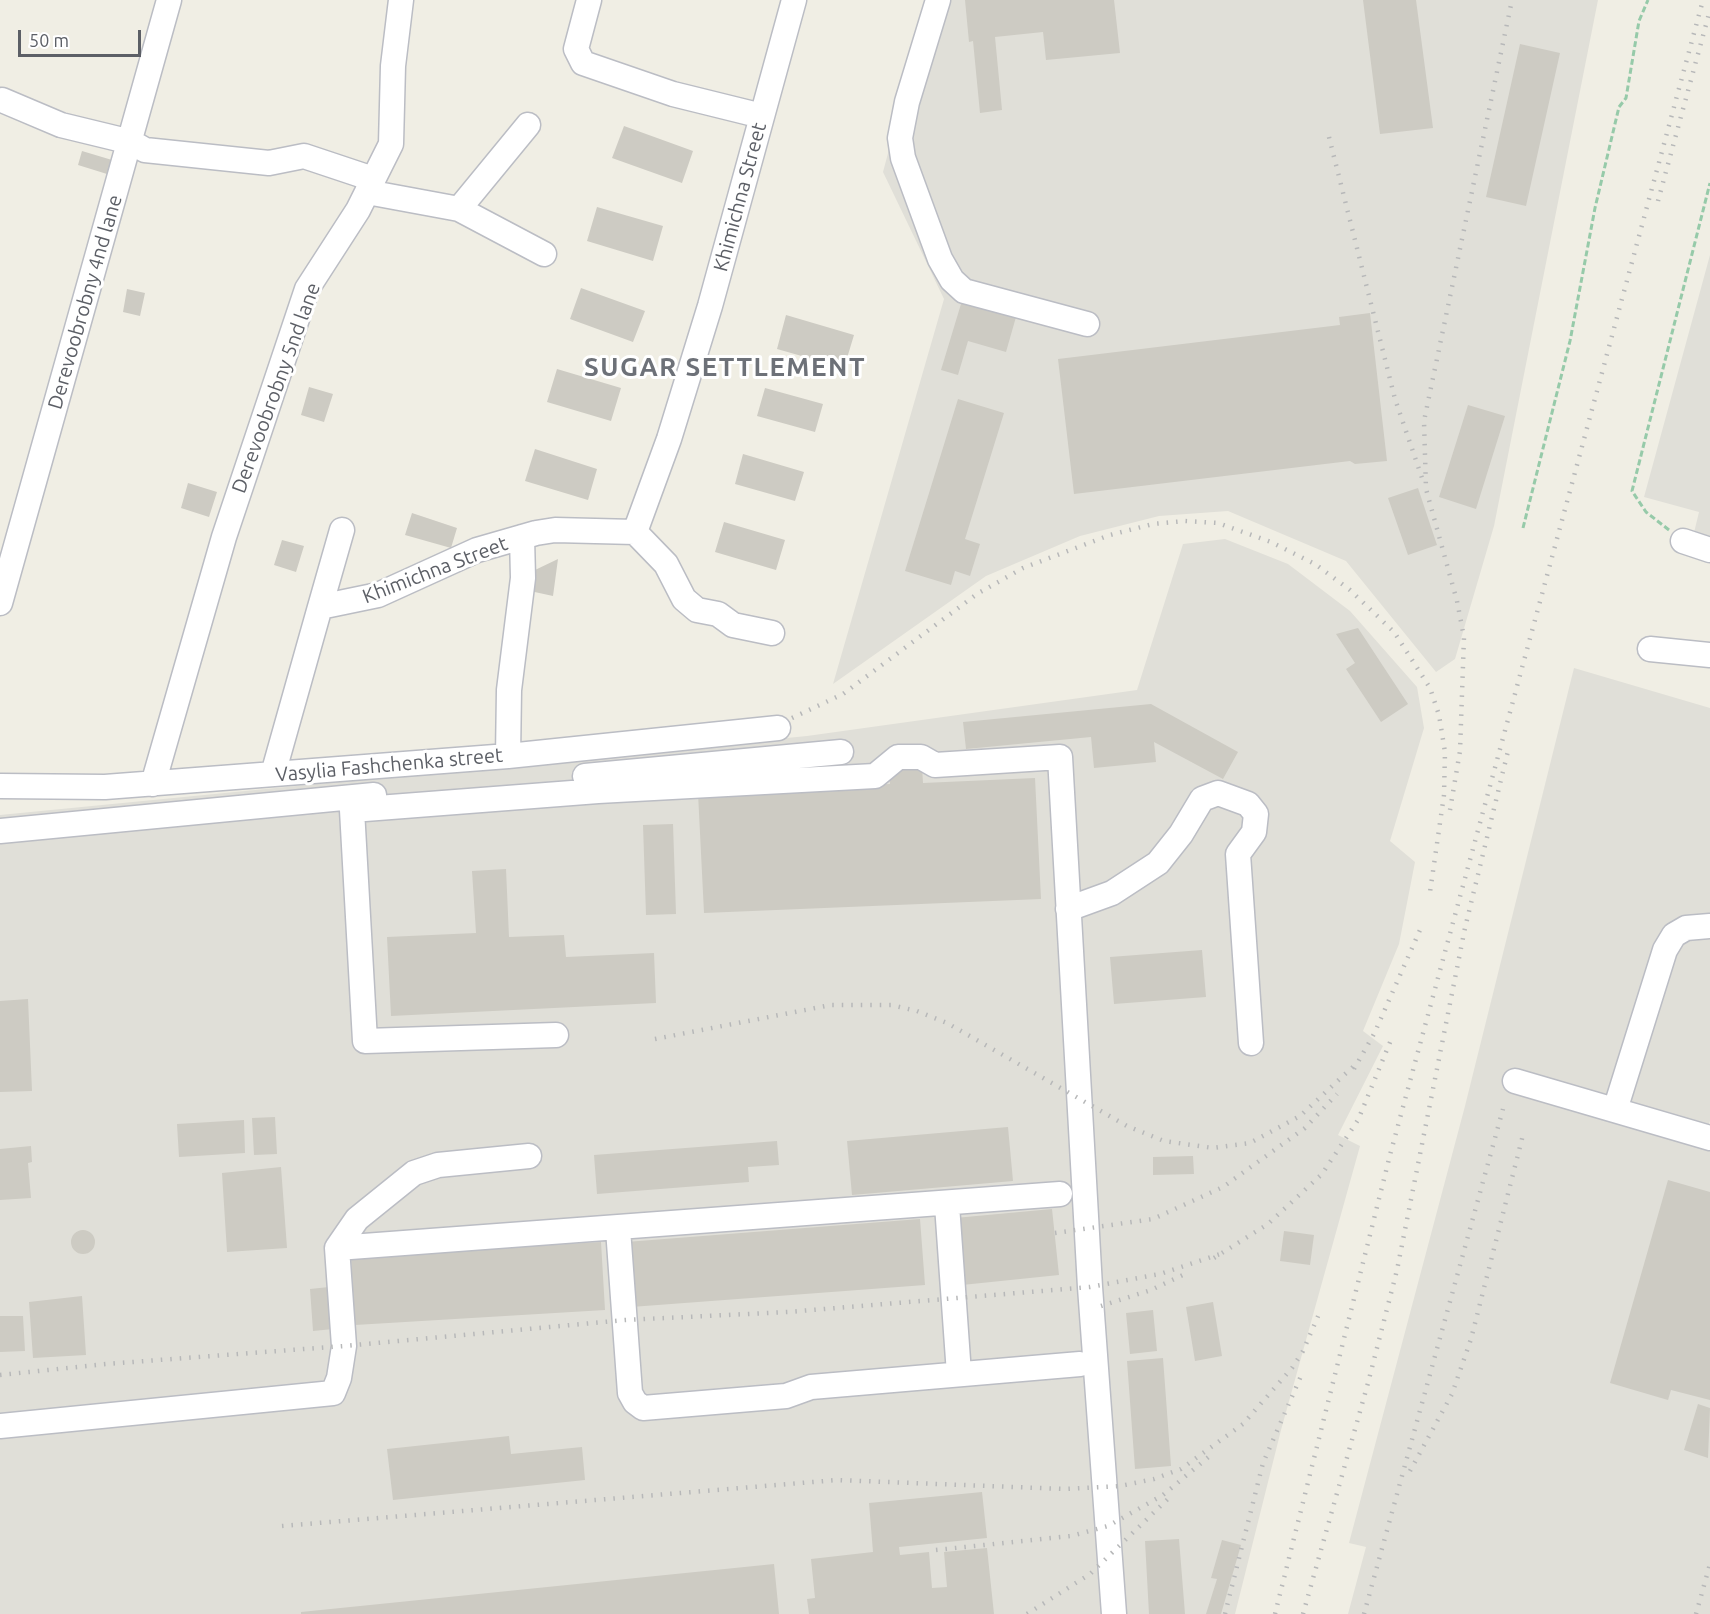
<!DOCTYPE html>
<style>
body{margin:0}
#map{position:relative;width:1710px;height:1614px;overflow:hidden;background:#f0eee4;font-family:Ubuntu,sans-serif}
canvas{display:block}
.scale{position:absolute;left:18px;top:30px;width:123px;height:27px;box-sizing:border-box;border:3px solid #5c5f66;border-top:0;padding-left:8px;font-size:18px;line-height:21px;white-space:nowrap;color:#5c5f66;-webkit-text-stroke:4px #fff;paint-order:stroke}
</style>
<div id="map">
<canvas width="1710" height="1614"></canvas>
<div class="scale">50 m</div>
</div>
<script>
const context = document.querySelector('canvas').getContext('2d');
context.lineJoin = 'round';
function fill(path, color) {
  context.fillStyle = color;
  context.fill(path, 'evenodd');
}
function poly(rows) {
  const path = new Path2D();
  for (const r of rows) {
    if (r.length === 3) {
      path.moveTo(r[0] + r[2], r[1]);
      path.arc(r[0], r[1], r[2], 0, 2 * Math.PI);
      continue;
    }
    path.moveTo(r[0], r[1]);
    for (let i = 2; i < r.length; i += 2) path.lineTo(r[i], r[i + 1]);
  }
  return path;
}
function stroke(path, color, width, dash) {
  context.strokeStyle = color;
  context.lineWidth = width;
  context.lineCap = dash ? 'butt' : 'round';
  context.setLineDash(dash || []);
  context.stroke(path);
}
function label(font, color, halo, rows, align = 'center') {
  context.font = font + ' Ubuntu,sans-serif';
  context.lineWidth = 6;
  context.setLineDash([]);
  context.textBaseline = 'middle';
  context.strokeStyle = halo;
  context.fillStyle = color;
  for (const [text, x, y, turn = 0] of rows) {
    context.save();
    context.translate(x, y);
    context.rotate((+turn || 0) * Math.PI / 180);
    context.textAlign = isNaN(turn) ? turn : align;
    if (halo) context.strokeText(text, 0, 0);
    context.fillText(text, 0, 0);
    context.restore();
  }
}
const industrial = poly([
 [929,0,1598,0,1494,526,1455,659,1436,672,1346,561,1228,511,1159,516,1080,536,986,576,833,684,944,299,883,172],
 [1710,255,1710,546,1692,541,1699,512,1644,497],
 [1225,539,1288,564,1350,611,1417,687,1424,728,1390,841,1415,862,1399,944,1363,1031,1383,1046,1338,1135,1360,1146,1281,1430,1235,1614,0,1614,0,815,807,736,1137,690,1183,544],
 [1574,668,1710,708,1710,1121,1701,1146,1710,1149,1710,1614,1348,1614,1366,1547,1349,1543,1465,1106]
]);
const building = poly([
 [965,0,1114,0,1120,53,1046,60,1043,32,995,37,1002,110,980,113,973,41,969,42],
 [1363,0,1416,0,1433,128,1380,134],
 [1520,44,1560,53,1526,206,1486,197],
 [624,126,693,151,682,183,612,158],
 [82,151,112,160,107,174,78,165],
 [597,207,663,226,653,261,587,241],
 [581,288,645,311,633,342,570,319],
 [127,289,145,293,140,316,123,312],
 [964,294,1018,310,1006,352,968,341,958,375,941,370],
 [1370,313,1387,461,1355,464,1350,461,1074,494,1058,359,1340,325,1339,317],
 [786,315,854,335,844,368,777,349],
 [557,369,621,388,611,421,547,402],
 [309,387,333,394,324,422,301,415],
 [765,388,823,404,815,432,757,416],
 [958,399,1004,413,965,539,980,544,970,576,955,571,951,585,905,571],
 [1468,405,1505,416,1476,509,1439,497],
 [535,449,597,469,588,500,525,481],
 [743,454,804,472,795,501,735,484],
 [188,483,217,492,209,517,181,508],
 [1418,488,1437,545,1408,555,1388,498],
 [412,513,457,528,451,548,405,535],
 [724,522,785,540,776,570,715,552],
 [282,540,304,546,296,572,274,565],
 [558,559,553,596,530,591,535,570],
 [1358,628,1408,704,1381,722,1346,669,1355,663,1336,634],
 [1151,704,1238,752,1223,779,1154,742,1156,762,1094,768,1091,737,966,749,963,722],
 [922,767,923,783,1035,778,1041,899,704,913,698,793,890,784,889,769],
 [673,824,676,914,646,915,643,825],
 [506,869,509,937,564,935,566,957,654,953,656,1003,391,1016,387,937,476,933,472,871],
 [1202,950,1206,997,1114,1004,1110,957],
 [28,999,32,1091,0,1092,0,1001],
 [275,1117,277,1154,254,1155,252,1118],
 [244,1120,245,1153,179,1157,177,1124],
 [1008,1127,1013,1181,852,1195,847,1141],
 [777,1141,779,1165,748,1167,749,1182,597,1194,594,1155],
 [31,1146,32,1162,28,1163,31,1198,0,1200,0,1149],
 [1193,1156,1194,1174,1153,1175,1153,1157],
 [281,1167,287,1248,227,1252,222,1173],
 [1668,1180,1710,1192,1710,1400,1671,1390,1668,1400,1610,1383],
 [1052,1209,1059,1275,962,1285,955,1218],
 [920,1219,925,1285,631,1307,626,1242],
 [83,1242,12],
 [1284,1231,1314,1235,1310,1265,1280,1261],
 [601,1242,605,1310,355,1325,351,1257],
 [329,1287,333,1329,313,1331,310,1289],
 [82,1296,86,1355,33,1358,29,1302],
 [1213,1302,1222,1356,1195,1361,1186,1307],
 [1153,1310,1157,1351,1130,1354,1126,1313],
 [0,1316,23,1316,25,1351,0,1352],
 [1163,1358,1171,1466,1135,1469,1127,1361],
 [1698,1404,1710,1408,1708,1458,1684,1450],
 [509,1436,511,1454,582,1447,585,1480,393,1500,387,1449],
 [982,1492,987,1538,899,1547,900,1555,929,1552,932,1588,947,1587,944,1552,987,1548,994,1614,809,1614,807,1599,815,1598,811,1559,873,1552,869,1503],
 [1179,1539,1185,1614,1149,1614,1145,1541],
 [1222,1540,1241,1545,1221,1614,1206,1614,1217,1579,1211,1578],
 [774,1564,779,1614,301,1614,301,1612]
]);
const path = poly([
 [1523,528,1570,341,1595,208,1619,107,1626,98,1639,21,1648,0],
 [1669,530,1646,512,1632,491,1710,183]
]);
const minor = poly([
 [589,0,576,49,583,63,673,94,762,116],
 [938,0,907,102,900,138,903,158,940,259,952,280,964,291,1087,324],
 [2,100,61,125,131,142,145,150,269,163,304,156,373,179],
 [528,125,459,209,544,254],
 [367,192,459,209],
 [635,532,666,564,684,599,697,610,718,614,733,625,772,633],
 [1683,541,1710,550],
 [0,603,169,0],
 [320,607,342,530],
 [1650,649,1710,655],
 [508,756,509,690,523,578,522,537],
 [273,774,320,607,378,595,477,550,536,533,555,530,635,532,669,439,710,306,794,0],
 [585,776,841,752],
 [153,784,224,537,307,289,358,210,391,144,393,66,401,0],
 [0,786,105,787,508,756,778,728],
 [0,831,374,795],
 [1068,909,1112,893,1158,863,1181,834,1202,799,1218,793,1248,804,1256,814,1254,832,1238,854,1251,1043],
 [556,1035,365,1041,352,810,598,791,875,776,898,757,921,757,935,765,1060,757,1090,1287,1114,1614],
 [1515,1081,1710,1138],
 [1615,1110,1665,950,1674,935,1686,928,1710,926],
 [947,1205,959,1374],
 [618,1229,630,1393,635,1402,643,1408,786,1396,811,1387,1080,1364],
 [337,1248,1060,1194],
 [0,1426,333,1393,339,1378,344,1346,337,1248,357,1219,414,1173,438,1165,529,1156]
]);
const rail = poly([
 [1329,137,1395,399,1422,478],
 [1658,201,1710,10],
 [792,718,843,694,977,594,1023,568,1110,535,1153,524,1185,521,1218,523,1271,542,1315,564,1350,590,1394,632,1430,688,1439,715,1445,752,1444,795,1430,892],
 [1450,810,1460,751,1464,637,1457,601,1426,489,1424,421,1512,0],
 [655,1039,831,1005,891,1005,917,1011,947,1023,1127,1126,1164,1141,1213,1148,1250,1143,1300,1116,1357,1063],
 [1354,1069,1374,1034,1420,930],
 [1055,1233,1153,1219,1223,1187,1305,1128,1337,1094],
 [1214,1258,1268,1224,1322,1174,1358,1120,1393,1035],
 [1101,1306,1151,1290,1185,1274],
 [0,1375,106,1364,344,1346,625,1320,788,1312,1090,1287,1160,1274,1220,1254],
 [1410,1471,1452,1394,1471,1339,1524,1131],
 [282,1526,837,1480,1065,1489,1120,1486,1154,1479,1181,1469,1243,1424,1292,1368,1303,1351,1319,1314],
 [936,1550,1071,1536,1108,1526,1163,1495,1211,1455],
 [1027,1614,1090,1574,1172,1495],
 [1225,1614,1263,1463,1301,1376],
 [1275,1614,1390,1155,1703,0],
 [1303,1614,1368,1383,1397,1270,1465,928,1508,751],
 [1364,1614,1503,1109],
 [1696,1614,1710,1564]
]);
const streetNames = [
 ["Khimichna Street",740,197,-75],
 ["Derevoobrobny 4nd lane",85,302,-74],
 ["Derevoobrobny 5nd lane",276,388,-70],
 ["Khimichna Street",435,570,-21],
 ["Vasylia Fashchenka street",389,765,-5]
];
const districtNames = [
 ["SUGAR SETTLEMENT",725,367]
];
fill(industrial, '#e0dfd8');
fill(building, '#cdcbc3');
stroke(minor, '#bbbdc4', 27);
stroke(path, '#96caa9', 3, [6, 3]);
stroke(minor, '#fff', 24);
stroke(rail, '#b7b8b9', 4.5, [1.5, 8]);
label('20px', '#5c5f66', '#fff', streetNames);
context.letterSpacing = '1.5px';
label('bold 26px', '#6d7178', '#fff', districtNames);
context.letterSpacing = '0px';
</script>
